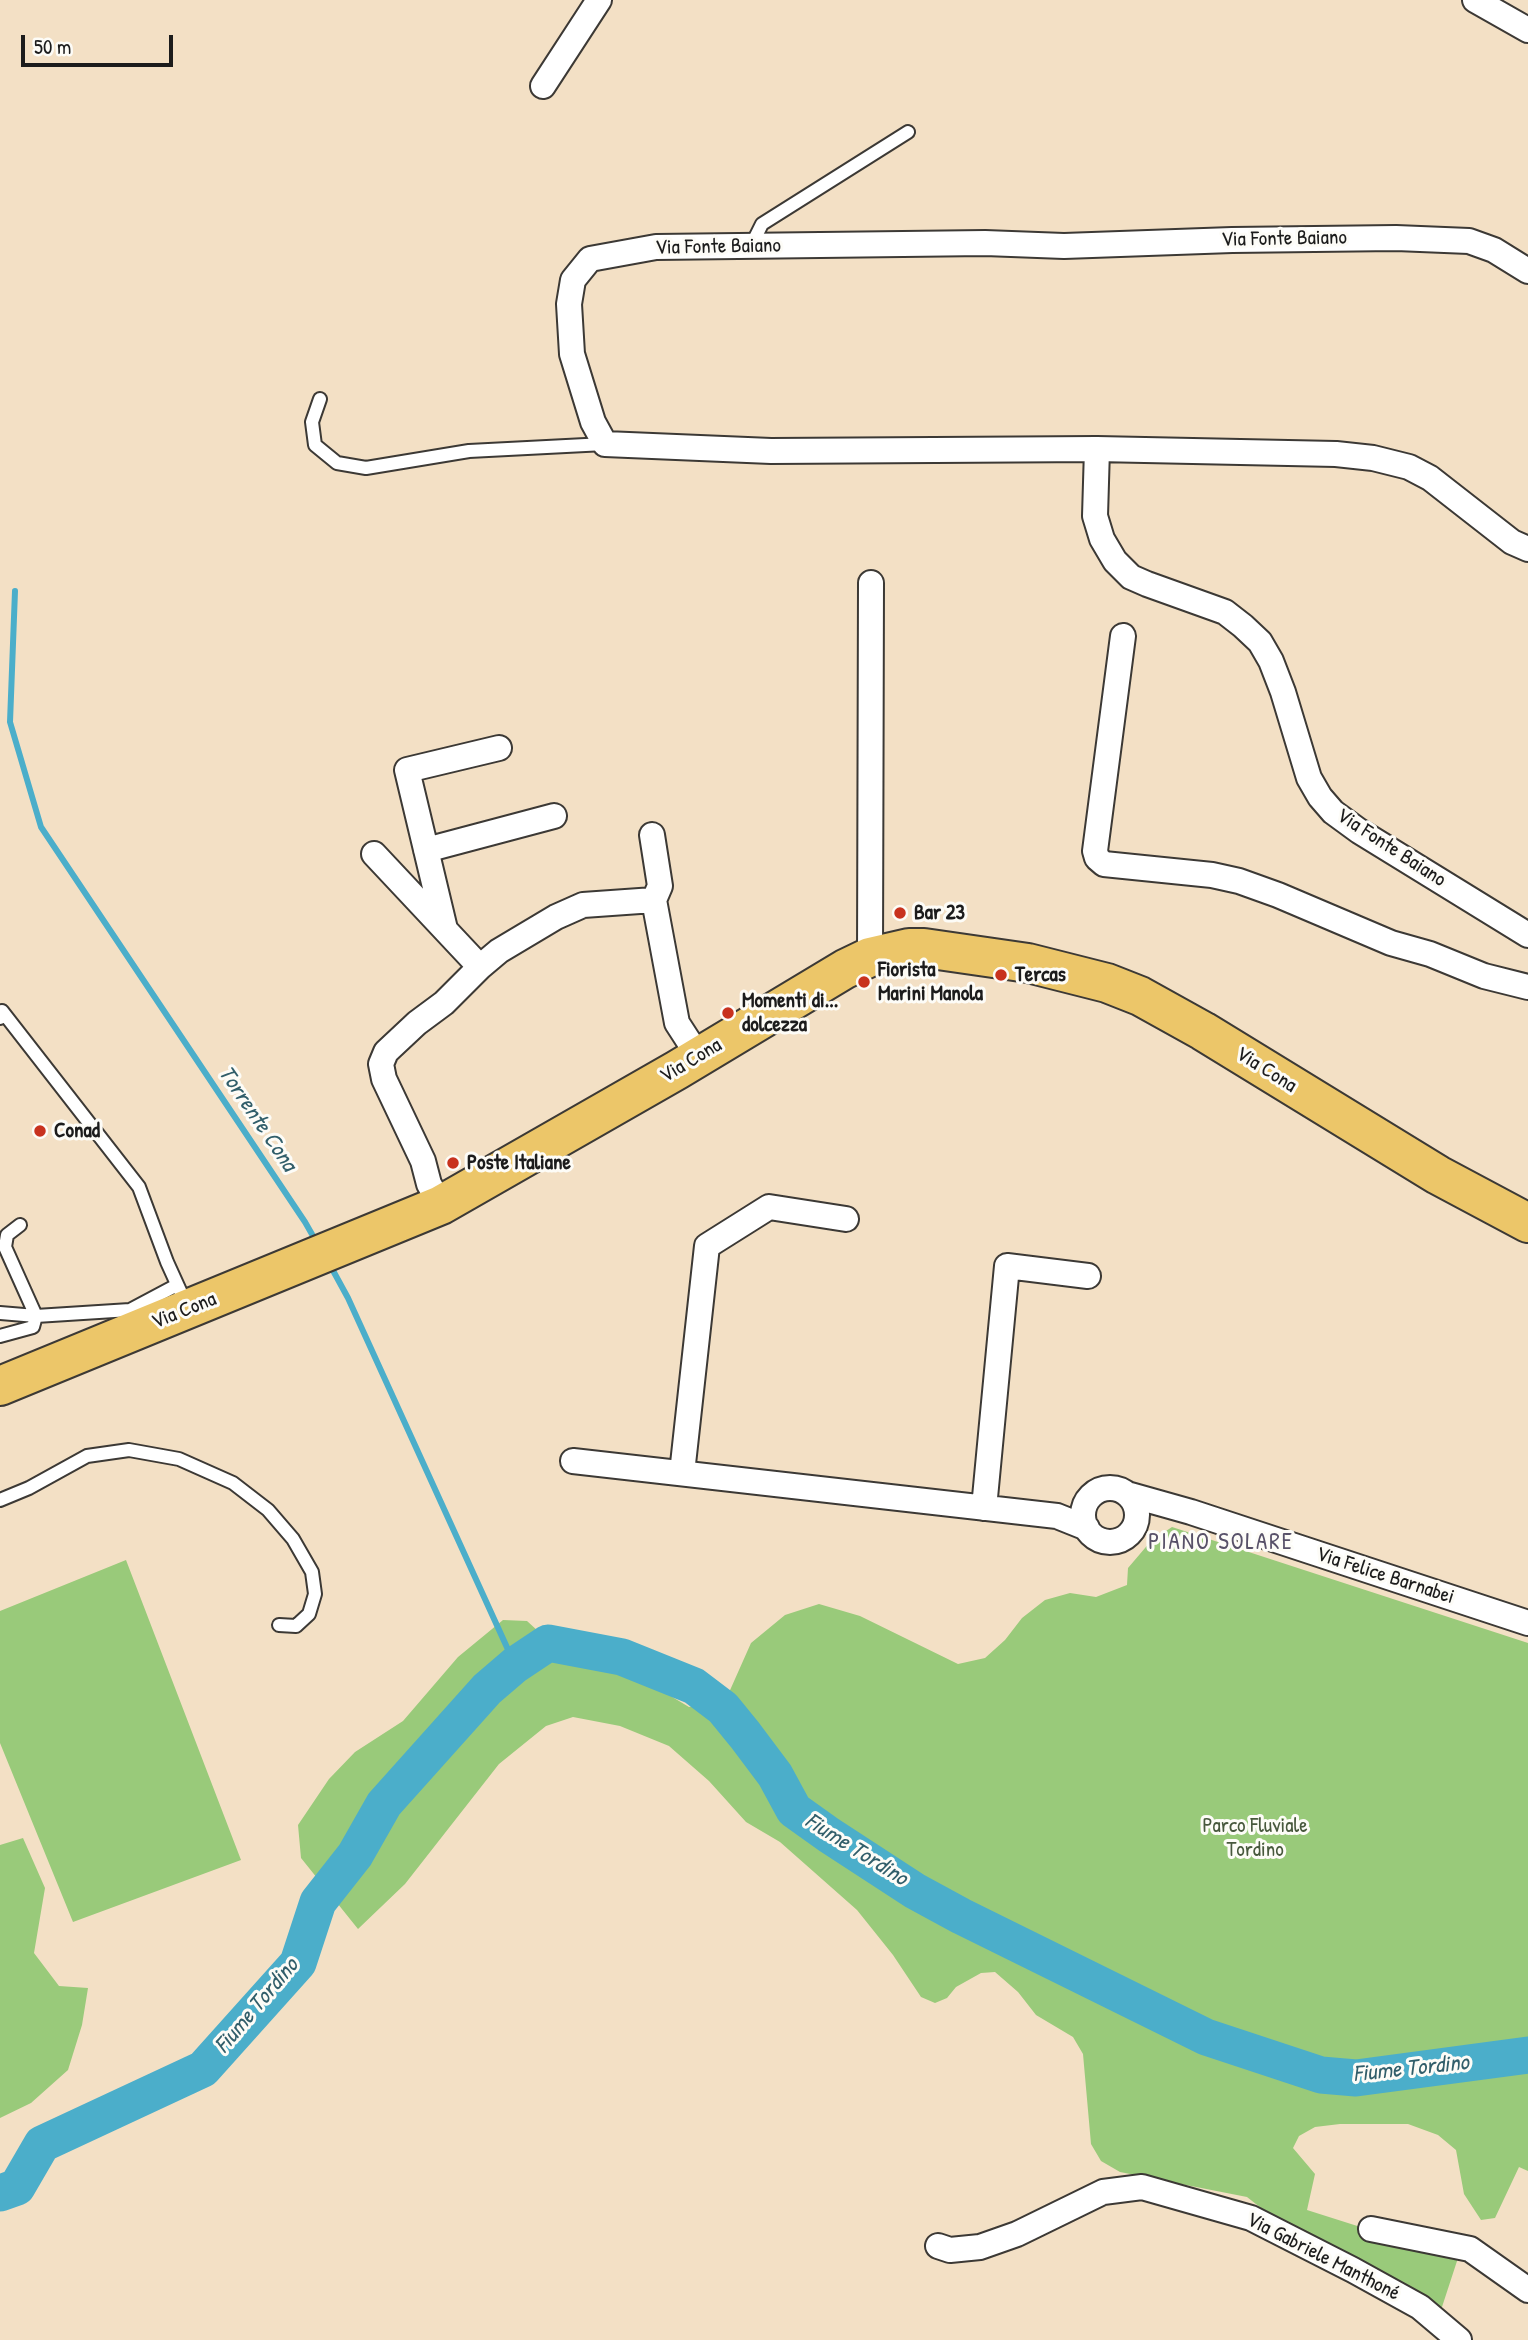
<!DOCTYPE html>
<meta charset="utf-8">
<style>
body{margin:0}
#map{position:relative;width:1528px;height:2340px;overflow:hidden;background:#f3e0c5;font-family:"Patrick Hand",sans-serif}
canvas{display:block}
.scale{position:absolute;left:21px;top:35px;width:152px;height:32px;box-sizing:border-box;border:4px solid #1c1c1c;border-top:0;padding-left:9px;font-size:21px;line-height:24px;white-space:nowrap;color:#1c1c1c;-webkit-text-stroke:5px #fdfcf7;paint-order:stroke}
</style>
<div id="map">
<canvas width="1528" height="2340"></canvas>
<div class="scale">50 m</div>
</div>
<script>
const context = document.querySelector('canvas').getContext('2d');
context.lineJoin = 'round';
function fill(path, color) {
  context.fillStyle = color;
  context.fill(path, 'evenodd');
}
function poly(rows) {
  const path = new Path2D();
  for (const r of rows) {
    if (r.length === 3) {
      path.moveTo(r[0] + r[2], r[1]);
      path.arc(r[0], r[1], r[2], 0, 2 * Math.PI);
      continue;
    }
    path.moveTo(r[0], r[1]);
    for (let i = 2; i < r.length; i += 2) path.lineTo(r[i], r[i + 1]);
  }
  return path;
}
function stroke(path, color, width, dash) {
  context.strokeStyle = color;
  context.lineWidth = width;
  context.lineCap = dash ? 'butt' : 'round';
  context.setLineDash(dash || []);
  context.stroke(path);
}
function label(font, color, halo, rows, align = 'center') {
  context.font = font + ' "Patrick Hand",sans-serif';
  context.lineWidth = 6;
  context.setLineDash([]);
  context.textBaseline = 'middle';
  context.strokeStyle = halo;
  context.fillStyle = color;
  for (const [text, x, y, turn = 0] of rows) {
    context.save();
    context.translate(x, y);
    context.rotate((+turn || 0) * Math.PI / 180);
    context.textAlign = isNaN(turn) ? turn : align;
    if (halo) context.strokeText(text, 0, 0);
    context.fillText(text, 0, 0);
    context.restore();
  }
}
const green = poly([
 [1172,1527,1528,1643,1528,2171,1519,2167,1495,2218,1481,2220,1464,2194,1456,2150,1438,2135,1408,2124,1340,2124,1315,2127,1299,2136,1293,2148,1315,2174,1307,2210,1458,2258,1441,2310,1275,2219,1247,2197,1120,2172,1101,2161,1091,2144,1083,2054,1073,2037,1036,2015,1018,1992,995,1972,981,1973,956,1987,947,1998,935,2003,921,1997,893,1955,857,1910,780,1842,746,1822,709,1781,669,1746,620,1726,573,1717,546,1726,499,1764,405,1884,358,1929,301,1858,298,1825,329,1779,355,1752,403,1721,458,1657,503,1620,527,1621,572,1662,644,1680,689,1707,727,1697,751,1643,785,1615,819,1604,860,1616,958,1664,985,1658,1005,1640,1022,1618,1045,1600,1070,1593,1096,1597,1127,1585,1128,1568,1151,1541],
 [126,1560,241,1860,73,1922,0,1743,0,1611],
 [23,1838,45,1888,34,1953,59,1986,88,1988,82,2025,68,2070,31,2103,0,2118,0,1845]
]);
const stream = poly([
 [15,591,10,722,41,827,305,1222,317,1243],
 [330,1265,348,1298,515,1665]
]);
const river = poly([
 [0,2193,17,2187,42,2144,203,2069,298,1963,318,1902,355,1855,384,1804,487,1689,515,1665,548,1643,622,1657,694,1686,723,1708,745,1735,775,1775,794,1810,829,1835,915,1891,961,1916,1206,2037,1321,2075,1356,2078,1528,2055]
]);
const lane = poly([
 [751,246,762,224,908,132],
 [320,399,312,422,315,445,337,463,366,468,469,451,605,444],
 [0,1018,2,1011,139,1187,167,1262,187,1306],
 [130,1310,177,1285],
 [0,1313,36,1316,5,1247,7,1235,20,1225],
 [0,1336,33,1327,36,1316,130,1310,140,1323],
 [0,1500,29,1488,87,1456,129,1450,179,1459,233,1483,268,1510,293,1539,312,1572,315,1594,309,1614,296,1626,279,1625]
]);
const street = poly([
 [1475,0,1528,30],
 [543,86,599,0],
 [1097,449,771,451,605,444,593,422,572,354,569,304,573,280,590,259,656,247,985,243,1064,246,1232,240,1396,238,1469,241,1494,250,1528,271],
 [1528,549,1512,542,1430,478,1409,467,1373,458,1336,454,1097,449,1095,516,1102,539,1115,561,1131,577,1147,584,1225,612,1243,626,1260,642,1271,661,1283,692,1309,778,1320,797,1333,812,1359,831,1528,935],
 [1123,636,1095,851,1097,858,1104,864,1212,875,1239,881,1278,895,1391,943,1430,954,1484,976,1528,987],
 [652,835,660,886,654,900],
 [426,850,554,816],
 [374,854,480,967],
 [445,929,407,770,499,748],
 [870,957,871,583],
 [441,1205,429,1184,423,1161,384,1079,381,1064,386,1052,417,1023,444,1003,480,967,499,951,556,917,583,905,654,900,677,1023,699,1057],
 [573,1461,1057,1516,1087,1528],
 [682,1473,707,1246,769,1207,846,1219],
 [1110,1515,27],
 [1127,1494,1191,1512,1528,1623],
 [984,1508,1007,1266,1088,1276],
 [1371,2229,1470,2249,1528,2290],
 [938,2246,950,2250,980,2247,1017,2234,1103,2192,1142,2187,1251,2218,1353,2270,1420,2307,1459,2340]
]);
const primary = poly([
 [0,1386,441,1205,677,1070,845,969,870,957,909,948,924,948,1028,963,1107,983,1140,996,1203,1031,1438,1175,1528,1223]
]);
const markers = [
 [900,913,7,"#c8321e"],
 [1001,975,7,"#c8321e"],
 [864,982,7,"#c8321e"],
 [728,1013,7,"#c8321e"],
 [40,1131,7,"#c8321e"],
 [453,1163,7,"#c8321e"]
];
const streetNames = [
 ["Via Fonte Baiano",1284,239,-1],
 ["Via Fonte Baiano",718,247,-1],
 ["Via Fonte Baiano",1391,848,33],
 ["Via Cona",691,1061,-31],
 ["Via Cona",1266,1070,32],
 ["Via Cona",184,1311,-22],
 ["Via Felice Barnabei",1385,1576,18],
 ["Via Gabriele Manthoné",1323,2257,27]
];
const poiNames = [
 ["Bar 23",914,913],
 ["Fiorista",878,970],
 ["Marini Manola",878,994],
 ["Tercas",1015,975],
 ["Momenti di...",742,1001],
 ["dolcezza",742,1025],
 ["Conad",54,1131],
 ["Poste Italiane",467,1163]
];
const parkNames = [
 ["Parco Fluviale",1255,1826],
 ["Tordino",1255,1850]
];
const waterNames = [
 ["Torrente Cona",257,1119,56],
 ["Fiume Tordino",856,1850,32],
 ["Fiume Tordino",257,2006,-50],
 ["Fiume Tordino",1411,2069,-6]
];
const neighbourhoodNames = [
 ["PIANO SOLARE",1221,1543]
];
fill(green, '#99ca7a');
stroke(stream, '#4baeca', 6);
stroke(river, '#4baeca', 37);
stroke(lane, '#3c3935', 16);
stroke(street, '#3c3935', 28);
stroke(primary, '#3c3935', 42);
stroke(lane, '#fff', 12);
stroke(street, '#fff', 24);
stroke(primary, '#ecc669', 38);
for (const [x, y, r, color] of markers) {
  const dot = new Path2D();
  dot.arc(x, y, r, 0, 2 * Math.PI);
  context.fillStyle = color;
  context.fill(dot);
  stroke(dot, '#fdfcf7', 2.5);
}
label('21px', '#1c1c1c', '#fdfcf7', streetNames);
label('bold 21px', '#1c1c1c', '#fdfcf7', poiNames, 'left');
label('21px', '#48593d', '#fdfcf7', parkNames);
label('italic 23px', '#315e6a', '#fdfcf7', waterNames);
context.letterSpacing = '2px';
label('23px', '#585168', '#fdfcf7', neighbourhoodNames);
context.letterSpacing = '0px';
</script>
